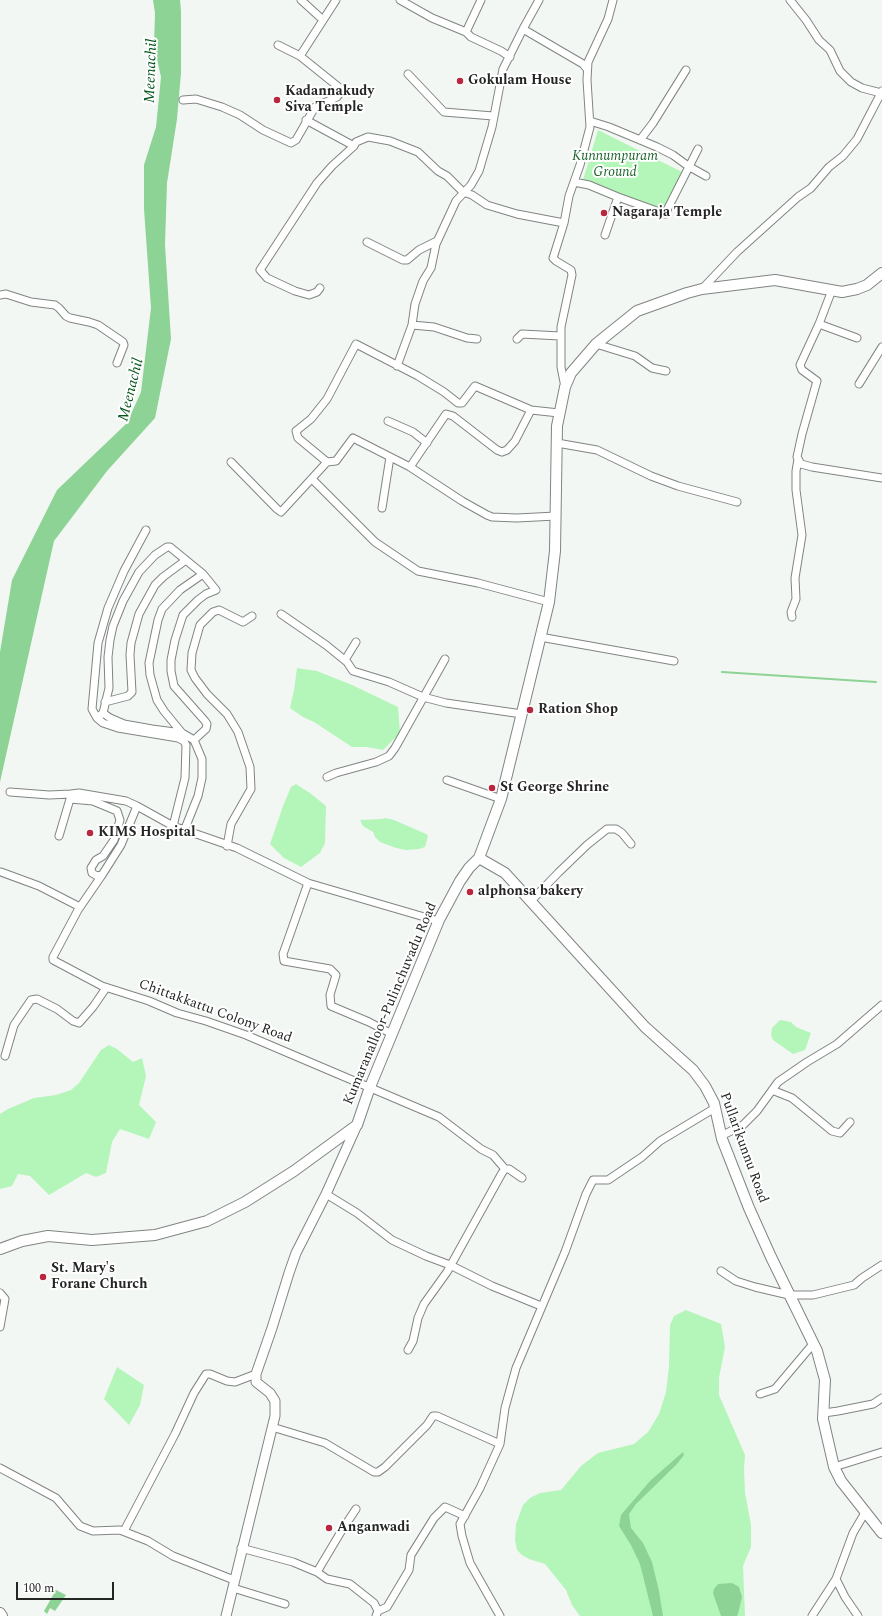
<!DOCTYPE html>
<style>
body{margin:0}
#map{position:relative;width:882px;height:1616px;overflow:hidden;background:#f3f7f3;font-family:Spectral,serif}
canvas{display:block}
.scale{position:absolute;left:16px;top:1582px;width:98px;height:18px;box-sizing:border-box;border:2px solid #242624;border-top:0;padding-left:5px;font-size:12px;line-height:14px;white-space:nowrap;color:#242624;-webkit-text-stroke:3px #fff;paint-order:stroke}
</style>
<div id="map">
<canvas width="882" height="1616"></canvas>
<div class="scale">100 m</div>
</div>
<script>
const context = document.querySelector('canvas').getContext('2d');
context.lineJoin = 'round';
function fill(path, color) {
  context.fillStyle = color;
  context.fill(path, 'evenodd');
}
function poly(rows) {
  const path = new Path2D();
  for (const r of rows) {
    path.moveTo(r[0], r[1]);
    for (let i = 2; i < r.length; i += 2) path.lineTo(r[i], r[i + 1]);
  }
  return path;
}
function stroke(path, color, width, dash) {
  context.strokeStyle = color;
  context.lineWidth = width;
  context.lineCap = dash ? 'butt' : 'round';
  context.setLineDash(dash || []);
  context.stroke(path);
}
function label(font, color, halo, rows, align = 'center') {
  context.font = font + ' Spectral,serif';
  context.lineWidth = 4;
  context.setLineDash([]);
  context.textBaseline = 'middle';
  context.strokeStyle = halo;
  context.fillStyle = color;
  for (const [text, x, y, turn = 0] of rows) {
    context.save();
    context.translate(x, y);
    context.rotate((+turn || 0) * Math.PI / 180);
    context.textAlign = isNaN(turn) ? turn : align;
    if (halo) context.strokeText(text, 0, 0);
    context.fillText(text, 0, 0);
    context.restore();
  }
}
const green = poly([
 [598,130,684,173,665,213,583,180],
 [297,668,317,671,352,685,398,707,400,733,383,750,367,747,352,747,314,722,303,717,290,708,294,690],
 [296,784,310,793,326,806,325,843,320,853,301,867,284,858,270,844,283,806,291,787],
 [385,818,394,820,426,834,428,836,425,847,419,849,406,850,396,848,380,842,375,837,373,832,363,826,360,820,382,819],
 [780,1020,791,1022,796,1027,811,1033,805,1050,793,1054,773,1040,771,1035,772,1028],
 [109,1045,117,1049,133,1062,142,1058,146,1076,139,1105,156,1122,149,1139,120,1129,112,1142,106,1173,96,1177,86,1173,49,1195,30,1176,18,1174,12,1186,0,1189,0,1114,8,1109,34,1098,56,1095,71,1090,79,1083,101,1050],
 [686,1310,721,1324,725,1347,719,1378,719,1395,745,1455,744,1469,745,1493,751,1525,751,1547,743,1566,745,1616,580,1616,572,1605,566,1590,545,1564,529,1559,522,1555,517,1550,515,1540,516,1524,523,1505,530,1498,540,1493,561,1490,581,1466,598,1453,634,1444,648,1432,659,1414,666,1392,669,1366,670,1325,674,1316],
 [117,1367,144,1385,140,1405,129,1425,104,1399]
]);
const water = poly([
 [153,0,180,0,181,11,181,73,177,119,167,183,165,245,171,339,155,418,107,471,54,541,0,782,0,652,12,580,57,490,127,423,141,392,151,308,144,209,144,165,156,127,161,77,154,46,155,13],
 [683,1452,684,1455,676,1465,636,1504,629,1514,631,1528,643,1543,652,1562,659,1591,663,1616,653,1616,640,1564,631,1545,619,1526,621,1515,650,1481],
 [732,1583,739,1587,742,1597,738,1614,737,1616,721,1616,713,1593,714,1589,718,1584],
 [56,1590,66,1595,55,1611,50,1608,47,1614,44,1611]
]);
const stream = poly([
 [722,672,876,682]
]);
const minor = poly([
 [301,0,323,20],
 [400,0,432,18,466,32],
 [481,0,466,32,471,37,501,51,510,57],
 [539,0,523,29,583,64,587,69],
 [790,0,806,20,819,40,830,50,840,71,851,82,862,88,881,93,882,91],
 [300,56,336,0],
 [408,74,444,112,493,116],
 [183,100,196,99,222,107,240,115,263,130,291,143,296,140,315,107,337,97,340,93,341,89,300,56,278,45],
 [306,120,354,146],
 [590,121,609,127,657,147,673,155,688,166,706,176],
 [640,140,653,123,686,70],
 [574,182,589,185,618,197,605,235],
 [618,197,665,214,698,149],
 [367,242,403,260,407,260,419,250,437,241],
 [320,288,317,292,309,295,295,291,267,278,260,270,317,183,332,166,354,146,356,142,368,137,390,141,418,152,438,171,447,176,463,192,472,195,487,205,517,214,564,223],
 [702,289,737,252,798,197,811,188,829,167,843,156,857,139,881,93,882,94],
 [832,290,819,324,800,365,802,370,817,381,802,434,797,457,801,464,812,467,882,478],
 [0,295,6,294,31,302,55,305,59,308,66,316,70,318,89,322,98,325,123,342,124,345,117,363],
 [819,324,857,338],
 [477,339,467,338,434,327,412,325,415,304,423,281,431,268,436,244,456,201,471,185,479,171,492,127,503,69,523,29],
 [517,339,522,334,560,336],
 [596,344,635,356,652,368,666,371],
 [397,366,412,325],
 [859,384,882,347],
 [565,387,561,367,561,327,572,275,571,270,556,261,553,258,554,255,564,223,569,196,580,165,590,127,587,80,588,62,608,19,613,0],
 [388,421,413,432,427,443],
 [557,443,597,450,651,476,678,486,737,502],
 [231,462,277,509,281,512,327,462,336,461,353,438,410,467,462,501,487,515,492,517,517,518,556,516],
 [327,462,298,438,296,431,311,419,327,399,356,344,418,376,444,392,458,403,462,403,475,386,531,410,559,413],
 [410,467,446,414,453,416,497,450,502,452,507,450,515,441,531,410],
 [312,479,375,542,418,571,478,583,549,602],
 [382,508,390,457],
 [281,614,326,645,347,662,353,671,389,682,423,697,446,703,522,714],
 [792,617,791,612,796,599,795,578,802,535,796,490,796,471,798,459],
 [540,637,674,661],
 [345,660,356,642],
 [105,702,128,696,132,692,130,655,131,643,139,614,155,585,163,577,186,560],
 [103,713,110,718,124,724,152,729,182,733],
 [97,718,92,709,98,643,108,608,124,571,146,530],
 [327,777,336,773,376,762,389,756,395,748,445,659],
 [447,780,501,799],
 [10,792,49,795,71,794],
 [70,799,71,794,79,793,126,801,137,806,173,826,237,848,308,883,438,921],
 [173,826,185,778,186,745,184,741,178,738,118,728,103,723,97,718,103,713,109,688,108,657,110,640,113,626,123,601,139,572,155,555,167,547,170,547,203,574,216,590,206,594,198,600,183,615,175,640,171,660,171,671,174,686,205,721,207,724,206,729,194,740,182,733,164,711,157,700,150,675,149,663,158,620,162,609,180,590,203,574],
 [184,831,198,796,202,778,202,759,194,740],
 [59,836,70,799,93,801,117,811,120,820,114,840,103,856,96,860,91,868,92,873,97,876,102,875,121,845,137,806],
 [227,846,231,824,251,789,250,767,238,732,227,714,207,694,195,678,191,670,192,653,200,625,213,612,219,610,243,622,252,616],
 [1,872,39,886,80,907],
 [102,875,78,910,53,957,53,960,102,986,149,1001,177,1013,206,1021,246,1035,439,1117,481,1149,493,1155,505,1169],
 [308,883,283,954,284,961,330,969,336,975,330,995,331,1006,369,1022,392,1034],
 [531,901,558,873,587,845,607,829,616,829,622,833,631,844],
 [5,1056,14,1025,31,1000,37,999,57,1009,73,1021,79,1023,93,1007,106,988],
 [772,1090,792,1098,832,1131,840,1133,850,1122],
 [721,1136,743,1125,757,1111,778,1082,807,1062,837,1044,882,1005],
 [326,1194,357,1213,392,1240,426,1256,450,1265,492,1286,541,1306],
 [721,1271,736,1281,755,1287,789,1295,813,1295,854,1285,862,1278,882,1265],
 [0,1293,5,1299,0,1327],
 [408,1350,413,1341,418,1318,424,1304,447,1272,502,1173,505,1169,509,1169,522,1178],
 [760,1394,775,1389,813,1344],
 [824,1413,838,1411,873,1404,882,1398],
 [272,1427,325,1443,374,1472,378,1472,385,1467,427,1425,433,1416,437,1416,500,1444],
 [834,1467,882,1452],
 [0,1468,56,1498,80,1526,93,1531,120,1530,148,1541,173,1556,234,1580],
 [124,1531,175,1434,194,1393,206,1374,210,1374,227,1381,235,1382,256,1374],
 [241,1548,293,1562,317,1572,327,1579,350,1584,374,1603,378,1611,376,1616],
 [317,1572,342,1530,356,1509],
 [233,1588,285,1604],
 [378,1611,387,1607,409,1570,411,1555,434,1518,445,1507,465,1516],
 [500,1616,470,1563,462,1536,460,1524,480,1488,500,1444,505,1408,516,1368,565,1252,586,1194,593,1180,608,1180,642,1157,660,1141,715,1108],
 [812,1616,836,1579],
 [858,1616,845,1597,836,1579,853,1533,866,1511]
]);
const tertiary = poly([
 [226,1616,275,1416,275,1401,270,1393,256,1382,256,1374,272,1328,289,1273,296,1253,326,1194,357,1125]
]);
const secondary = poly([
 [479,858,505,873,645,1027,693,1070,705,1086,714,1103,722,1139,749,1208,771,1257,817,1351,825,1380,823,1419,834,1467,841,1481,882,1533],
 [0,1249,22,1241,48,1236,92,1240,155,1235,207,1221,245,1202,294,1171,357,1125,370,1087,439,920,460,881,469,868,479,858,501,799,549,602,555,551,557,426,565,387,571,373,596,344,637,311,687,293,702,289,775,280,842,292,857,289,867,285,882,273],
 [0,1613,2,1616]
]);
const markers = [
 [460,81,4,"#b82640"],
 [277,100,4,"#b82640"],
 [604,213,4,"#b82640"],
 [530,710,4,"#b82640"],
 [492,788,4,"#b82640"],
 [90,833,4,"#b82640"],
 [470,892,4,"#b82640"],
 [43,1277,4,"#b82640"],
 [329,1528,4,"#b82640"]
];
const poiNames = [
 ["Gokulam House",468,81],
 ["Kadannakudy",285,92],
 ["Siva Temple",285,108],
 ["Nagaraja Temple",612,213],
 ["Ration Shop",538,710],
 ["St George Shrine",500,788],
 ["KIMS Hospital",98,833],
 ["alphonsa bakery",478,892],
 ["St. Mary's",51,1269],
 ["Forane Church",51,1285],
 ["Anganwadi",337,1528]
];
const parkNames = [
 ["Kunnumpuram",615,157],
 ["Ground",615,173]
];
const streetNames = [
 ["Kumaranalloor-Pulinchuvadu Road",391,1004,-67],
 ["Chittakkattu Colony Road",215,1012,20],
 ["Pullarikunnu Road",743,1148,70]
];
const waterNames = [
 ["Meenachil",152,71,-88],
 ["Meenachil",132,390,-76]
];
fill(green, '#b4f5ba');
fill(water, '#8dd395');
stroke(stream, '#8dd395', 2);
stroke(minor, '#818581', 9);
stroke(tertiary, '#818581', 11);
stroke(secondary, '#818581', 12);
stroke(minor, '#fff', 7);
stroke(tertiary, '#fff', 9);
stroke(secondary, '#fff', 10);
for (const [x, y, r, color] of markers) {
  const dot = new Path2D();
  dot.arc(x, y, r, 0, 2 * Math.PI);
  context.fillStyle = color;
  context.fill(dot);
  stroke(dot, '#fff', 1.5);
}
label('bold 14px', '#242624', '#fff', poiNames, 'left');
label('italic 14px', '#1c642b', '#fff', parkNames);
label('14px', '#242624', '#fff', streetNames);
label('italic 15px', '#04551c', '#fff', waterNames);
</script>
